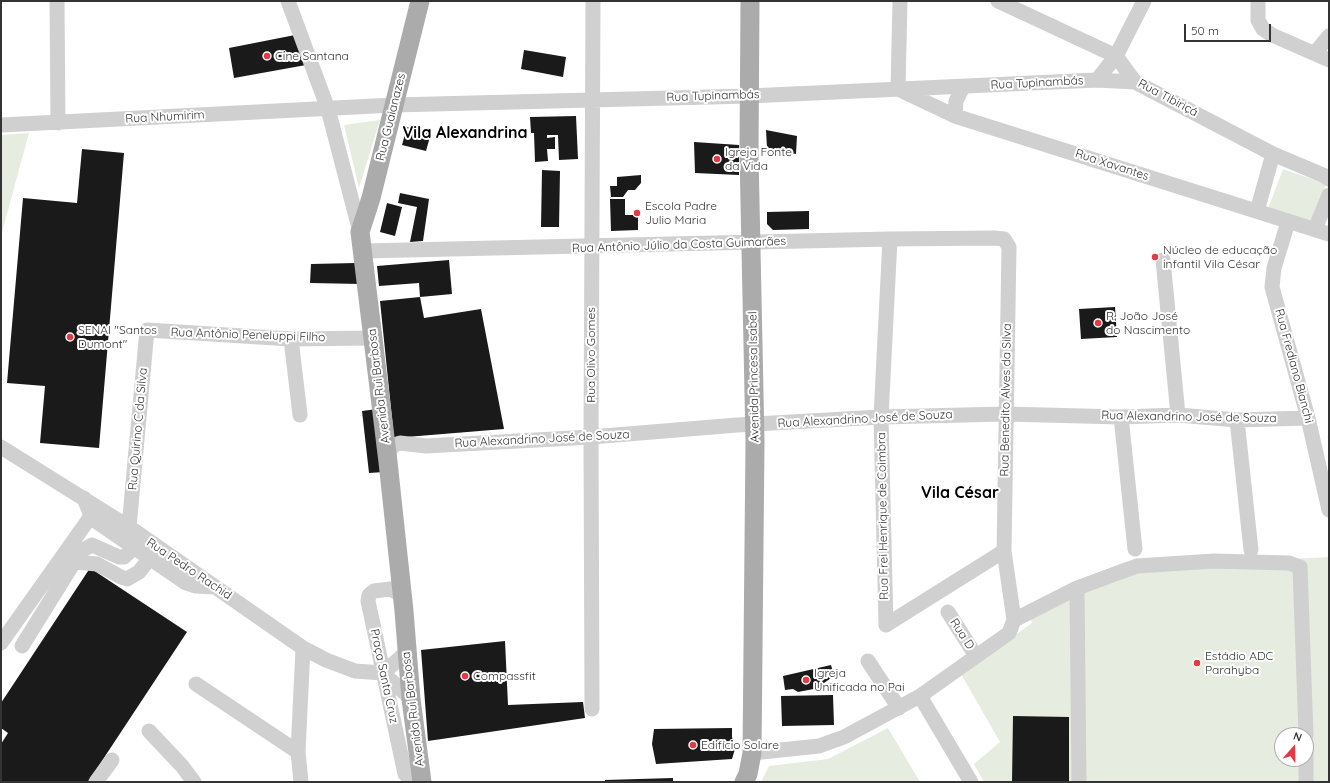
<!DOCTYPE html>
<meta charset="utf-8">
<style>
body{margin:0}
#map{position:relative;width:1330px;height:783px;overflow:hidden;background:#fff;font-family:Quicksand,sans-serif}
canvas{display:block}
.frame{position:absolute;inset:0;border:2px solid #333;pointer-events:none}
.north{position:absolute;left:1274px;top:727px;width:40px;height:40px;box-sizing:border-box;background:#fff;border:1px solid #adadad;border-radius:50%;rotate:20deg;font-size:11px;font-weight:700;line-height:16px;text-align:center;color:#333}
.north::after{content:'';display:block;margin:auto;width:14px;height:18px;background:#e63946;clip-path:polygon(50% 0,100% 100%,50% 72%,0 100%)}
.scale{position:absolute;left:1184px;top:24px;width:87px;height:18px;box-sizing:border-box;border:2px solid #333;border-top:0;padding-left:5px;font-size:12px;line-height:14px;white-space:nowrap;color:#333;-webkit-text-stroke:3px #fff;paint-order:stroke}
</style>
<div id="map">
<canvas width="1330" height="783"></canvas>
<div class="frame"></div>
<div class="north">N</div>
<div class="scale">50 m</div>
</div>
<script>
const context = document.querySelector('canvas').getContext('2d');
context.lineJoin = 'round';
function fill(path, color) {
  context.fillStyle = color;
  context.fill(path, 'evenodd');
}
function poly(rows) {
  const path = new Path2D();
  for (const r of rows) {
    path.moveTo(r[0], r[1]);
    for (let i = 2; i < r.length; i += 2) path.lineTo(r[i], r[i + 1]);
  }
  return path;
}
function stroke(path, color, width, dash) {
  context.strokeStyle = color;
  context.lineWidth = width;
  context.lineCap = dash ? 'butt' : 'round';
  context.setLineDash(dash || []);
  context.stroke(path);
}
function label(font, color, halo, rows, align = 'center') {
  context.font = font + ' Quicksand,sans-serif';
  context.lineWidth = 4;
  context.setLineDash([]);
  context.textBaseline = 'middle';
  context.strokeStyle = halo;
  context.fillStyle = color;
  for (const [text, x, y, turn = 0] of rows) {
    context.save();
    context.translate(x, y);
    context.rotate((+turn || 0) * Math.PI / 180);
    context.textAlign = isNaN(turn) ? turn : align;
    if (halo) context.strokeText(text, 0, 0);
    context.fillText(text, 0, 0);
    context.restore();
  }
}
const green = poly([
 [380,120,359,188,344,125],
 [29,133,1,236,1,135],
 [1283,169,1326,184,1311,224,1268,209],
 [1329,557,1329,782,984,782,974,764,1000,742,961,674,1032,623,1027,607,1079,580,1125,562,1215,563],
 [1282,735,1306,735,1306,759,1282,759],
 [888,728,920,782,761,782,769,766,828,759]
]);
const building = poly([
 [295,35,306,65,234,78,229,48],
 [524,50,566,57,563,77,521,69],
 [576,116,578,159,559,160,558,135,547,135,547,138,555,137,555,149,547,149,548,161,535,162,534,133,531,133,530,117],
 [407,127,431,133,426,151,402,145],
 [766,130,797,136,796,154,767,148],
 [694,142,739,145,739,175,695,173],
 [82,149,124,153,99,448,40,443,45,386,7,383,23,198,77,203],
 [542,170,560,171,559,227,541,227],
 [641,175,641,183,635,190,628,190,623,197,611,197,610,186,617,186,617,177],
 [400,193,429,199,423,241,410,242,417,207,398,203],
 [610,199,625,199,625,215,638,215,638,230,611,231],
 [387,203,402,207,395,236,380,232],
 [809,211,809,229,773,230,767,224,767,212],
 [449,260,452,294,420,297,424,318,481,309,504,429,394,438,380,301,420,297,419,283,379,286,377,266],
 [356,263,361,284,310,283,311,264],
 [1115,307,1117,337,1081,339,1079,309],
 [377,409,384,472,369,473,362,411],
 [90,568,187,632,88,782,1,782,1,744,8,733,1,728,1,703],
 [505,641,508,705,583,702,585,718,428,741,421,650],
 [831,665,834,676,824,683,824,687,798,692,793,689,785,690,783,676],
 [833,695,834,725,782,726,781,696],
 [1013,716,1069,717,1069,782,1012,782],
 [732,728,732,737,735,749,732,759,656,764,652,744,654,729],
 [673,778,673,782,605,782,605,780]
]);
const minor = poly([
 [57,1,58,123],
 [288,1,328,109,360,232],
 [900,1,898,89,955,116,1329,234],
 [998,1,1116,56,1135,82,1273,154,1325,176,1329,179],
 [1258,1,1258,20,1263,29,1272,35,1329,60],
 [1315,53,1329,36],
 [1097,80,1116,56,1144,1],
 [955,116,956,101,963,87],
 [1,125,394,105,749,96,1097,80,1135,82],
 [1257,211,1273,154],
 [1288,222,1274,268,1272,287,1308,418,1329,510],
 [1315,229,1329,195],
 [363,251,890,239,994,238,1004,239,1009,247,1004,551,1014,620],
 [1163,260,1178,415],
 [291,339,300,415],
 [1121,417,1135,549],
 [1237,420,1251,550],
 [1,447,129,527,303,648,326,660,355,671,383,673,411,699],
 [388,462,390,450,394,445,400,443,426,446,591,437,737,425,881,417,1005,414,1121,417,1178,415,1237,420,1308,418],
 [84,498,91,516,97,522,186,583,195,586,215,587],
 [129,527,147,330,291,339,374,338],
 [69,556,75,562,97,564,121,577,127,579,139,572,150,558],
 [1077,588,1079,782],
 [402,595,390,589,374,591,369,595,368,601,405,774,411,780,422,779],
 [948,612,976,656],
 [886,625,881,417,890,239],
 [886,625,1004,551],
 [1,643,91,516],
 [22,646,81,551,92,545,119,557,124,557,134,548],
 [868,661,899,708],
 [383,673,407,652],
 [196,684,298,752],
 [920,696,971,782],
 [592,709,591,437,593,1],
 [149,731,182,766,194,782],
 [752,753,819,746,844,737,920,696,1009,633,1014,620,1077,588,1137,566,1214,561,1289,563,1300,567,1306,735],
 [96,782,112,760],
 [301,782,298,752,303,648],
 [1306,782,1306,749]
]);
const major = poly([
 [420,1,371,198,360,232,388,462,404,611,411,699,422,782],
 [744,782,748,774,752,753,755,441,749,154,750,1]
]);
const markers = [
 [267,56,4,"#e63946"],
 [717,159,4,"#e63946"],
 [637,213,4,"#e63946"],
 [1155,257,4,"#e63946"],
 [1098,323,4,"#e63946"],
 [70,337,4,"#e63946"],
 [1197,663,4,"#e63946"],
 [465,676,4,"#e63946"],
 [806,680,4,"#e63946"],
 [693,745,4,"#e63946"]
];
const poiNames = [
 ["Cine Santana",275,56],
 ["Igreja Fonte",725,152],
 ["da Vida",725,166],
 ["Escola Padre",645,206],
 ["Julio Maria",645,220],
 ["Núcleo de educação",1163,250],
 ["infantil Vila César",1163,264],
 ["R. João José",1106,316],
 ["do Nascimento",1106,330],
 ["SENAI \"Santos",78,330],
 ["Dumont\"",78,344],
 ["Estádio ADC",1205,656],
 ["Parahyba",1205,670],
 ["Igreja",814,673],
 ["Unificada no Pai",814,687],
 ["Compassfit",473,676],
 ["Edifício Solare",701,745]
];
const streetNames = [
 ["Rua Tupinambás",1037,83,-3],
 ["Rua Tupinambás",713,96,-2],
 ["Rua Tibiriçá",1168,98,28],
 ["Rua Nhumirim",165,117,-3],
 ["Rua Guaianazes",391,117,-76],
 ["Rua Xavantes",1112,165,18],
 ["Rua Antônio Júlio da Costa Guimarães",679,245,-2],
 ["Rua Antônio Peneluppi Filho",248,335,2],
 ["Rua Olivo Gomes",591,355,-90],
 ["Rua Frediano Bianchi",1294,366,75],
 ["Avenida Princesa Isabel",754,377,-91],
 ["Avenida Rui Barbosa",379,386,-97],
 ["Rua Benedito Alves da Silva",1006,400,-89],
 ["Rua Alexandrino José de Souza",1189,417,1],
 ["Rua Alexandrino José de Souza",865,419,-3],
 ["Rua Quirino C da Silva",138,429,-85],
 ["Rua Alexandrino José de Souza",542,439,-3],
 ["Rua Frei Henrique de Coimbra",883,516,-91],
 ["Rua Pedro Rachid",189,569,34],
 ["Rua D",962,634,57],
 ["Praça Santa Cruz",384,676,78],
 ["Avenida Rui Barbosa",413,709,-97]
];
const districtNames = [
 ["Vila Alexandrina",465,133],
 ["Vila César",960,493]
];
fill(green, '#e6ecdf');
fill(building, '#1a1a1a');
stroke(minor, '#d0d0d0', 15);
stroke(major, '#ababab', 19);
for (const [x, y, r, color] of markers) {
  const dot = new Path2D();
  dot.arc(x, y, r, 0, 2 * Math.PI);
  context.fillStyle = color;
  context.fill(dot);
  stroke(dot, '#fff', 1.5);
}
label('12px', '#333', '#fff', poiNames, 'left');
label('12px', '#333', '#fff', streetNames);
label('bold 16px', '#000', '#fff', districtNames);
</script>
